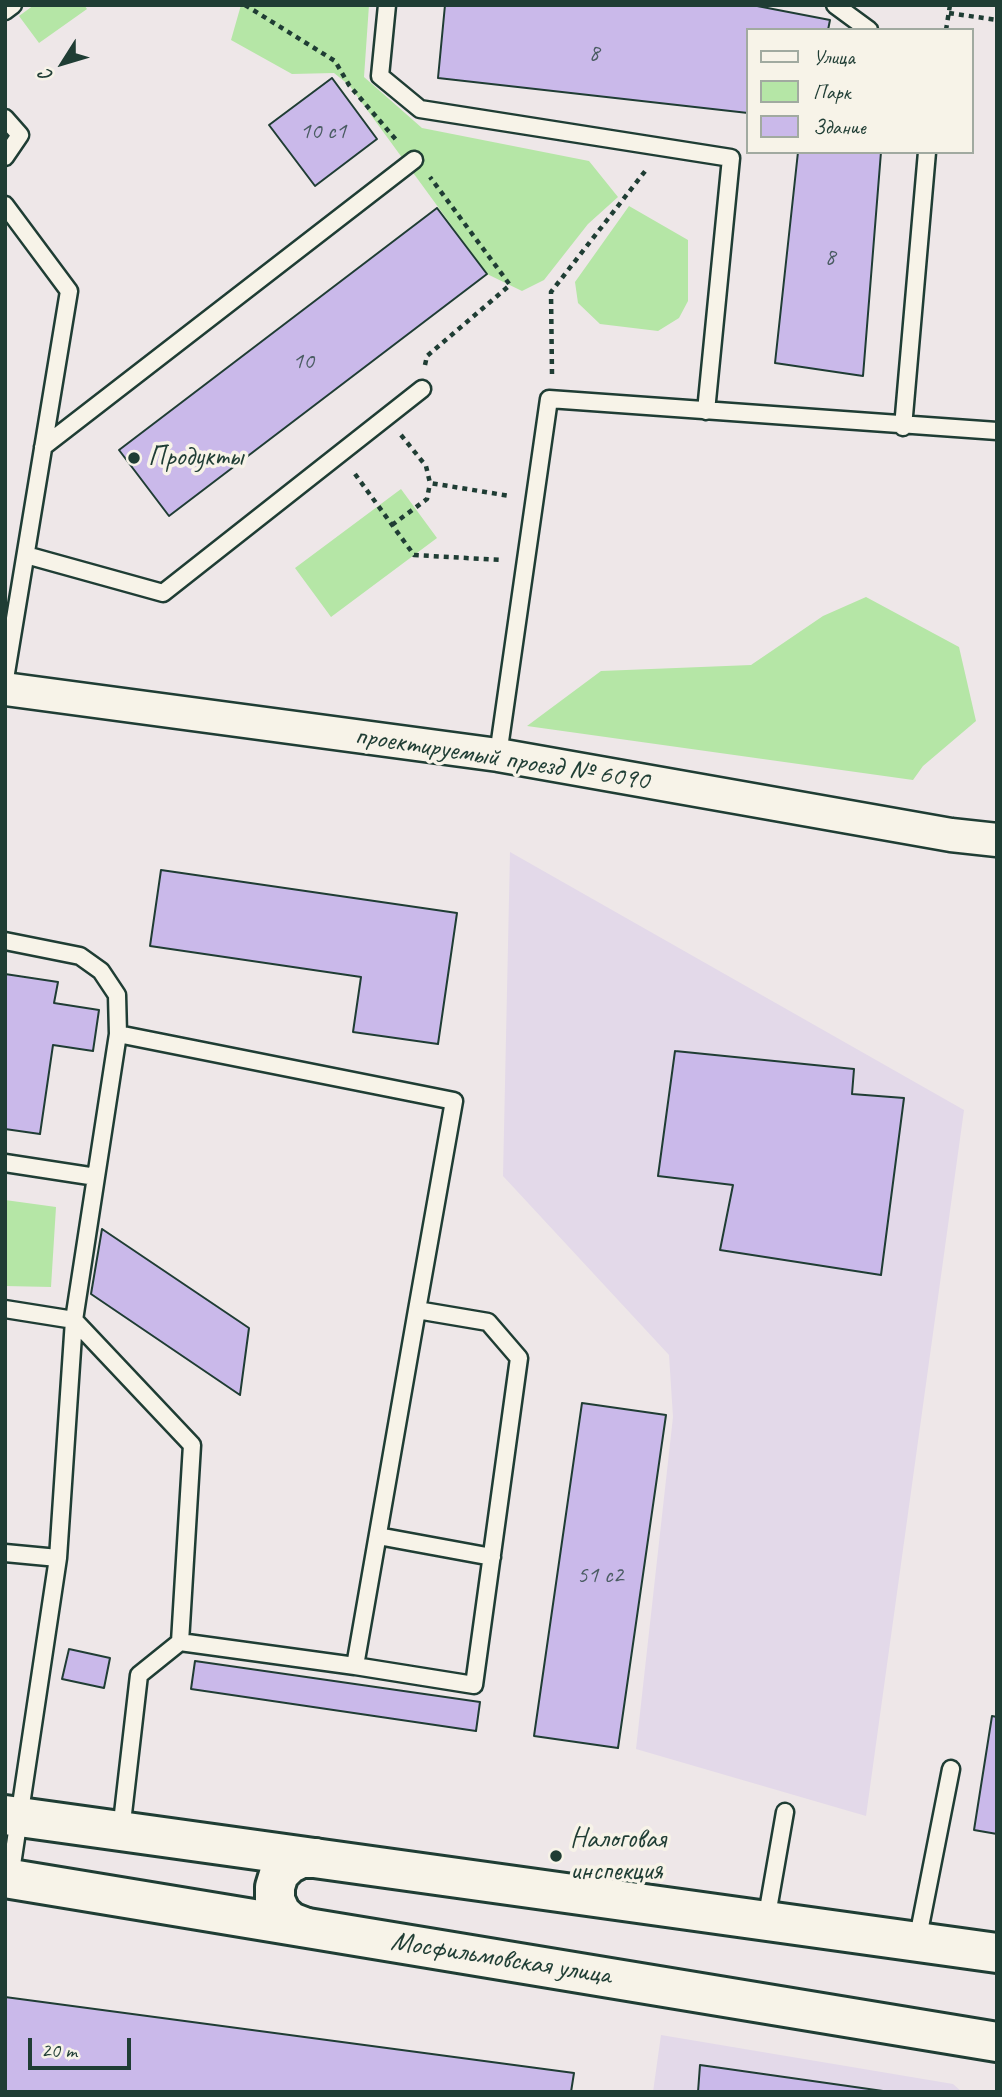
<!DOCTYPE html>
<meta charset="utf-8">
<style>
body{margin:0}
#map{position:relative;width:1002px;height:2097px;overflow:hidden;background:#eee7e8;font-family:Caveat,sans-serif}
canvas{display:block}
.frame{position:absolute;inset:0;border:7px solid #1f3d34;pointer-events:none}
.legend{position:absolute;left:746px;top:28px;width:228px;height:126px;box-sizing:border-box;background:#f7f3e8;border:2px solid #a1aaa0;margin:0;padding:9px 12px;list-style:none;font-size:21px;color:#1f3d34}
.legend li{display:flex;align-items:center;gap:14px;height:35px}
.legend b{width:35px;border:2px solid #a1aaa0}
.north{position:absolute;left:28px;top:28px;width:70px;height:70px;-webkit-text-stroke:5px #f7f3e8;paint-order:stroke;rotate:233deg;font-size:19px;font-weight:700;line-height:28px;text-align:center;color:#1f3d34}
.north::after{content:'';display:block;margin:auto;width:24px;height:32px;background:#1f3d34;clip-path:polygon(50% 0,100% 100%,50% 72%,0 100%)}
.scale{position:absolute;left:28px;top:2038px;width:103px;height:32px;box-sizing:border-box;border:4px solid #1f3d34;border-top:0;padding-left:9px;font-size:21px;line-height:24px;white-space:nowrap;color:#1f3d34;-webkit-text-stroke:5px #f7f3e8;paint-order:stroke}
</style>
<div id="map">
<canvas width="1002" height="2097"></canvas>
<div class="frame"></div>
<ul class="legend">
<li><b style="height:9px;background:#f7f3e8"></b>Улица</li>
<li><b style="height:19px;background:#b5e6a6"></b>Парк</li>
<li><b style="height:19px;background:#cab9ea"></b>Здание</li>
</ul>
<div class="north">С</div>
<div class="scale">20 m</div>
</div>
<script>
const context = document.querySelector('canvas').getContext('2d');
context.lineJoin = 'round';
function fill(path, color) {
  context.fillStyle = color;
  context.fill(path, 'evenodd');
}
function poly(rows) {
  const path = new Path2D();
  for (const r of rows) {
    path.moveTo(r[0], r[1]);
    for (let i = 2; i < r.length; i += 2) path.lineTo(r[i], r[i + 1]);
  }
  return path;
}
function stroke(path, color, width, dash) {
  context.strokeStyle = color;
  context.lineWidth = width;
  context.lineCap = dash ? 'butt' : 'round';
  context.setLineDash(dash || []);
  context.stroke(path);
}
function label(font, color, halo, rows, align = 'center') {
  context.font = font + ' Caveat,sans-serif';
  context.lineWidth = 7;
  context.setLineDash([]);
  context.textBaseline = 'middle';
  context.strokeStyle = halo;
  context.fillStyle = color;
  for (const [text, x, y, turn = 0] of rows) {
    context.save();
    context.translate(x, y);
    context.rotate((+turn || 0) * Math.PI / 180);
    context.textAlign = isNaN(turn) ? turn : align;
    if (halo) context.strokeText(text, 0, 0);
    context.fillText(text, 0, 0);
    context.restore();
  }
}
const built = poly([
 [510,852,964,1110,866,1816,636,1749,673,1417,669,1355,503,1176],
 [661,2035,953,2084,962,2092,653,2092]
]);
const green = poly([
 [34,5,84,5,87,9,39,43,19,16],
 [241,5,369,5,364,77,422,128,589,161,618,197,588,224,544,280,522,291,487,274,349,85,334,73,292,74,231,40],
 [629,206,688,240,688,301,679,318,658,331,600,324,578,303,575,282],
 [401,489,437,538,331,617,295,568],
 [866,597,959,647,976,721,923,766,913,780,527,726,601,671,751,665,823,616],
 [5,1200,56,1207,51,1287,5,1286]
]);
const building = poly([
 [445,5,752,5,830,20,828,30,748,30,748,113,438,78,445,5],
 [332,78,377,139,315,186,269,125,332,78],
 [798,152,881,152,863,376,775,363,798,152],
 [437,208,487,274,169,516,119,450,437,208],
 [161,870,457,913,438,1044,353,1032,361,977,150,946,161,870],
 [5,974,58,982,54,1003,99,1010,93,1051,53,1045,40,1134,5,1129,5,974],
 [675,1051,854,1069,852,1094,904,1098,881,1275,720,1250,733,1185,658,1176,675,1051],
 [102,1229,249,1328,240,1395,91,1294,102,1229],
 [582,1403,666,1415,618,1748,534,1736,582,1403],
 [69,1649,110,1658,104,1688,62,1679,69,1649],
 [195,1661,480,1702,476,1731,191,1689,195,1661],
 [992,1716,997,1717,997,1834,974,1830,992,1716],
 [5,1997,574,2073,571,2092,5,2092,5,1997],
 [700,2065,890,2092,698,2092,700,2065]
]);
const path = poly([
 [245,5,335,61,349,85,398,142],
 [949,13,997,20],
 [946,30,950,5],
 [425,365,427,356,510,285,430,177],
 [552,374,551,292,646,170],
 [401,435,426,466,430,483,510,496],
 [355,474,414,555,501,560],
 [392,525,427,499,430,483]
]);
const service = poly([
 [387,5,380,76,420,109,731,158,706,411],
 [835,5,869,30],
 [5,11,13,5],
 [5,118,20,135,5,157],
 [5,205,69,291,5,679],
 [903,427,927,152],
 [43,447,414,160],
 [26,555,163,593,422,389],
 [498,755,549,399,997,431],
 [5,941,80,956,101,971,117,995,118,1034,96,1177],
 [118,1034,454,1101,417,1310,355,1666,474,1685,519,1358,488,1322,417,1310],
 [5,1163,96,1177,74,1320,58,1558,10,1878],
 [5,1309,74,1320,192,1445,180,1642,355,1666],
 [378,1536,492,1557],
 [5,1553,58,1558],
 [121,1831,139,1675,180,1642],
 [766,1921,785,1812],
 [917,1942,951,1769]
]);
const minor = poly([
 [5,689,498,755,951,835,997,840]
]);
const tertiary = poly([
 [304,1927,291,1922,281,1913,275,1900,275,1887,279,1874,289,1864,301,1858,315,1858]
]);
const secondary = poly([
 [5,1815,997,1953],
 [5,1878,997,2042]
]);
const markers = [
 [134,458,7,"#1f3d34"],
 [556,1856,7,"#1f3d34"]
];
const numberNames = [
 ["8",594,54],
 ["10 с1",323,132],
 ["8",830,258],
 ["10",303,362],
 ["51 с2",600,1576]
];
const poiNames = [
 ["Продукты",148,458],
 ["Налоговая",570,1840],
 ["инспекция",570,1872]
];
const streetNames = [
 ["проектируемый проезд № 6090",502,759,9],
 ["Мосфильмовская улица",501,1959,9]
];
fill(built, '#e3d9e9');
fill(green, '#b5e6a6');
fill(building, '#cab9ea');
stroke(building, '#1f3d34', 2);
stroke(service, '#1f3d34', 21);
stroke(minor, '#1f3d34', 37);
stroke(tertiary, '#1f3d34', 44);
stroke(secondary, '#1f3d34', 44);
stroke(path, '#1f3d34', 4.5, [5, 5]);
stroke(service, '#f7f3e8', 16);
stroke(minor, '#f7f3e8', 32);
stroke(tertiary, '#f7f3e8', 38);
stroke(secondary, '#f7f3e8', 38);
for (const [x, y, r, color] of markers) {
  const dot = new Path2D();
  dot.arc(x, y, r, 0, 2 * Math.PI);
  context.fillStyle = color;
  context.fill(dot);
  stroke(dot, '#f7f3e8', 2.5);
}
label('24px', '#4a5c62', null, numberNames);
label('28px', '#1f3d34', '#f7f3e8', poiNames, 'left');
label('28px', '#1f3d34', '#f7f3e8', streetNames);
</script>
